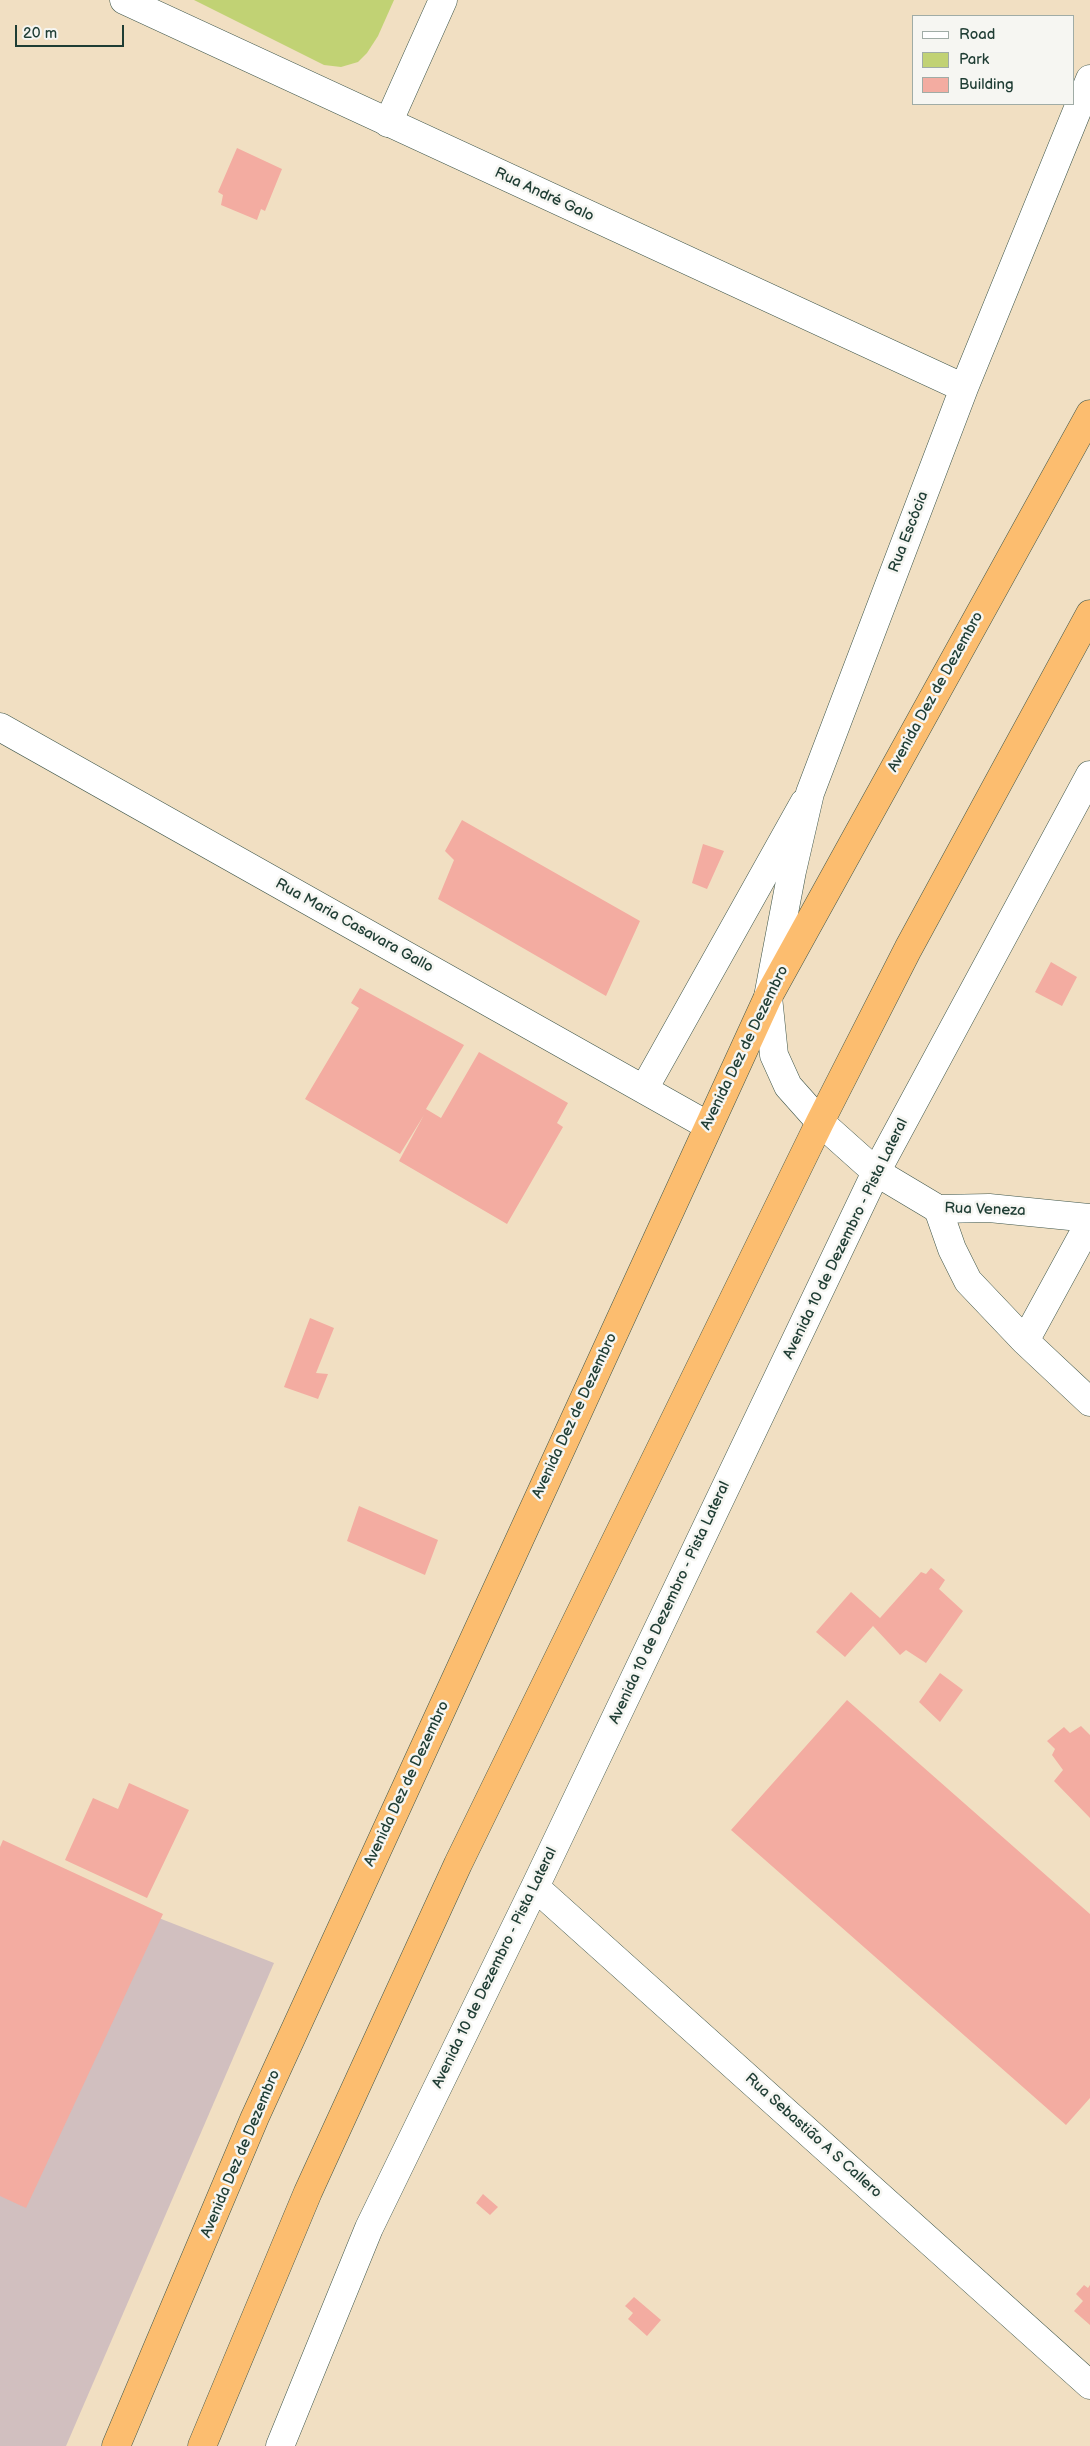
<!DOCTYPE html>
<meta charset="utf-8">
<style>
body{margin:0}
#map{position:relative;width:1090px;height:2446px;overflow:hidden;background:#f1dfc2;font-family:"Balsamiq Sans",sans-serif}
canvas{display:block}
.legend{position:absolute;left:912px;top:15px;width:162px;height:90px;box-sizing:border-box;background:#f6f6f2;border:1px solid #a0aca6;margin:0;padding:6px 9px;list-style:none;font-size:15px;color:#1f3d34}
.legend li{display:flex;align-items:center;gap:10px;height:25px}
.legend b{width:25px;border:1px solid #a0aca6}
.scale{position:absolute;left:15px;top:25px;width:109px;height:22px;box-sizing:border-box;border:2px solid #1f3d34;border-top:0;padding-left:6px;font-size:15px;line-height:18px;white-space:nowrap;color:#1f3d34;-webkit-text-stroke:4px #f6f6f2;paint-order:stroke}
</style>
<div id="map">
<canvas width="1090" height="2446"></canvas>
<ul class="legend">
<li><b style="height:6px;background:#fff"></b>Road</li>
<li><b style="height:14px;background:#c1d274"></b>Park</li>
<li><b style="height:14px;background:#f3aca1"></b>Building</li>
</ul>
<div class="scale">20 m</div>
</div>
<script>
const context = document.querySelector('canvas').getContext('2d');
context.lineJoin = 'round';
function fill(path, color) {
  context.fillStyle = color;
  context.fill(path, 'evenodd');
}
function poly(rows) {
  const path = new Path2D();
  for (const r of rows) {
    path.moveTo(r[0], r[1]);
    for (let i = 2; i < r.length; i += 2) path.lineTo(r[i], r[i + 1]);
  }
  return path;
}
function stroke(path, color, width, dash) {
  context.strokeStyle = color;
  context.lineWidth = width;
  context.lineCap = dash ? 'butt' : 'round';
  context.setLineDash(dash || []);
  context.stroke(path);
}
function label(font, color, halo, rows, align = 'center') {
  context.font = font + ' "Balsamiq Sans",sans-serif';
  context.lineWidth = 5;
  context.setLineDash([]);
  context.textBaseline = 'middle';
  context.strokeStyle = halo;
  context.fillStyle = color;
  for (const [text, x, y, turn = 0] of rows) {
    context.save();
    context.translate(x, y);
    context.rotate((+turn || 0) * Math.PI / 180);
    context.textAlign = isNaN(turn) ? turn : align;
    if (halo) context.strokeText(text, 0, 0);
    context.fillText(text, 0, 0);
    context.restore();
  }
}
const industrial = poly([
 [0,1856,274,1963,66,2446,0,2446]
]);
const green = poly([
 [194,0,394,0,378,36,367,53,358,62,341,67,324,65]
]);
const building = poly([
 [237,148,282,169,265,211,261,209,257,220,221,205,223,195,218,192],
 [462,820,640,921,606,996,438,899,454,860,445,851],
 [703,844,724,851,707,889,692,883],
 [1051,962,1077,977,1062,1006,1035,992],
 [360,988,464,1045,426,1109,441,1118,479,1052,568,1103,557,1123,563,1127,507,1224,399,1161,424,1115,400,1154,305,1099,359,1008,351,1003],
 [310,1318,334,1328,316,1373,328,1374,318,1399,284,1387],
 [359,1506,438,1540,425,1575,347,1541],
 [931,1568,945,1580,939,1589,963,1611,926,1663,906,1650,900,1655,873,1626,845,1657,816,1632,851,1592,880,1618,921,1572,926,1574],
 [940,1673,963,1690,940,1722,919,1702],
 [847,1700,1090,1914,1090,2098,1066,2125,731,1830],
 [1081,1726,1090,1735,1090,1818,1054,1781,1063,1770,1052,1755,1055,1749,1047,1741,1064,1727,1070,1733],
 [129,1783,189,1810,147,1898,65,1860,93,1798,118,1809],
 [3,1840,163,1914,26,2208,0,2196,0,1847],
 [483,2194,498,2207,490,2215,476,2203],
 [1084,2285,1088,2288,1090,2285,1090,2325,1074,2311,1083,2301,1076,2294],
 [634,2297,661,2320,647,2336,628,2319,633,2313,625,2306]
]);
const minor = poly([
 [388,123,443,0],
 [0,727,707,1125],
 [644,1089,804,803],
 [938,1209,952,1249,968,1281,1025,1341,1090,1402],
 [1025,1341,1090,1222],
 [535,1887,1090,2385],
 [280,2446,369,2228,535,1887,876,1172,1090,775]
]);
const tertiary = poly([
 [124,0,964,388],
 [1090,79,964,388,810,793,792,871,768,997,774,1055,788,1086,820,1122,876,1172,938,1209,989,1208,1090,1218]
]);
const trunk = poly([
 [116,2446,255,2117,768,997,1090,414],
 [202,2446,308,2192,458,1864,820,1122,908,949,1090,614]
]);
const streetNames = [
 ["Rua André Galo",544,195,25],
 ["Rua Escócia",909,532,-69],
 ["Avenida Dez de Dezembro",936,692,-61],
 ["Rua Maria Casavara Gallo",354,926,29],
 ["Avenida Dez de Dezembro",745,1048,-64],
 ["Rua Veneza",985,1210,2],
 ["Avenida 10 de Dezembro - Pista Lateral",846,1239,-64],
 ["Avenida Dez de Dezembro",575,1416,-65],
 ["Avenida 10 de Dezembro - Pista Lateral",670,1603,-65],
 ["Avenida Dez de Dezembro",407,1784,-65],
 ["Avenida 10 de Dezembro - Pista Lateral",495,1968,-64],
 ["Rua Sebastião A S Callero",813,2136,42],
 ["Avenida Dez de Dezembro",241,2154,-67]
];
fill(industrial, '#d1bfbf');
fill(green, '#c1d274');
fill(building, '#f3aca1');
stroke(minor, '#3e5549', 29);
stroke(tertiary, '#3e5549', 29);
stroke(trunk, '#3e5549', 29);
stroke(minor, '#fff', 28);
stroke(tertiary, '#fff', 28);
stroke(trunk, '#fcbd6f', 28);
label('15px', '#1f3d34', '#f6f6f2', streetNames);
</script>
